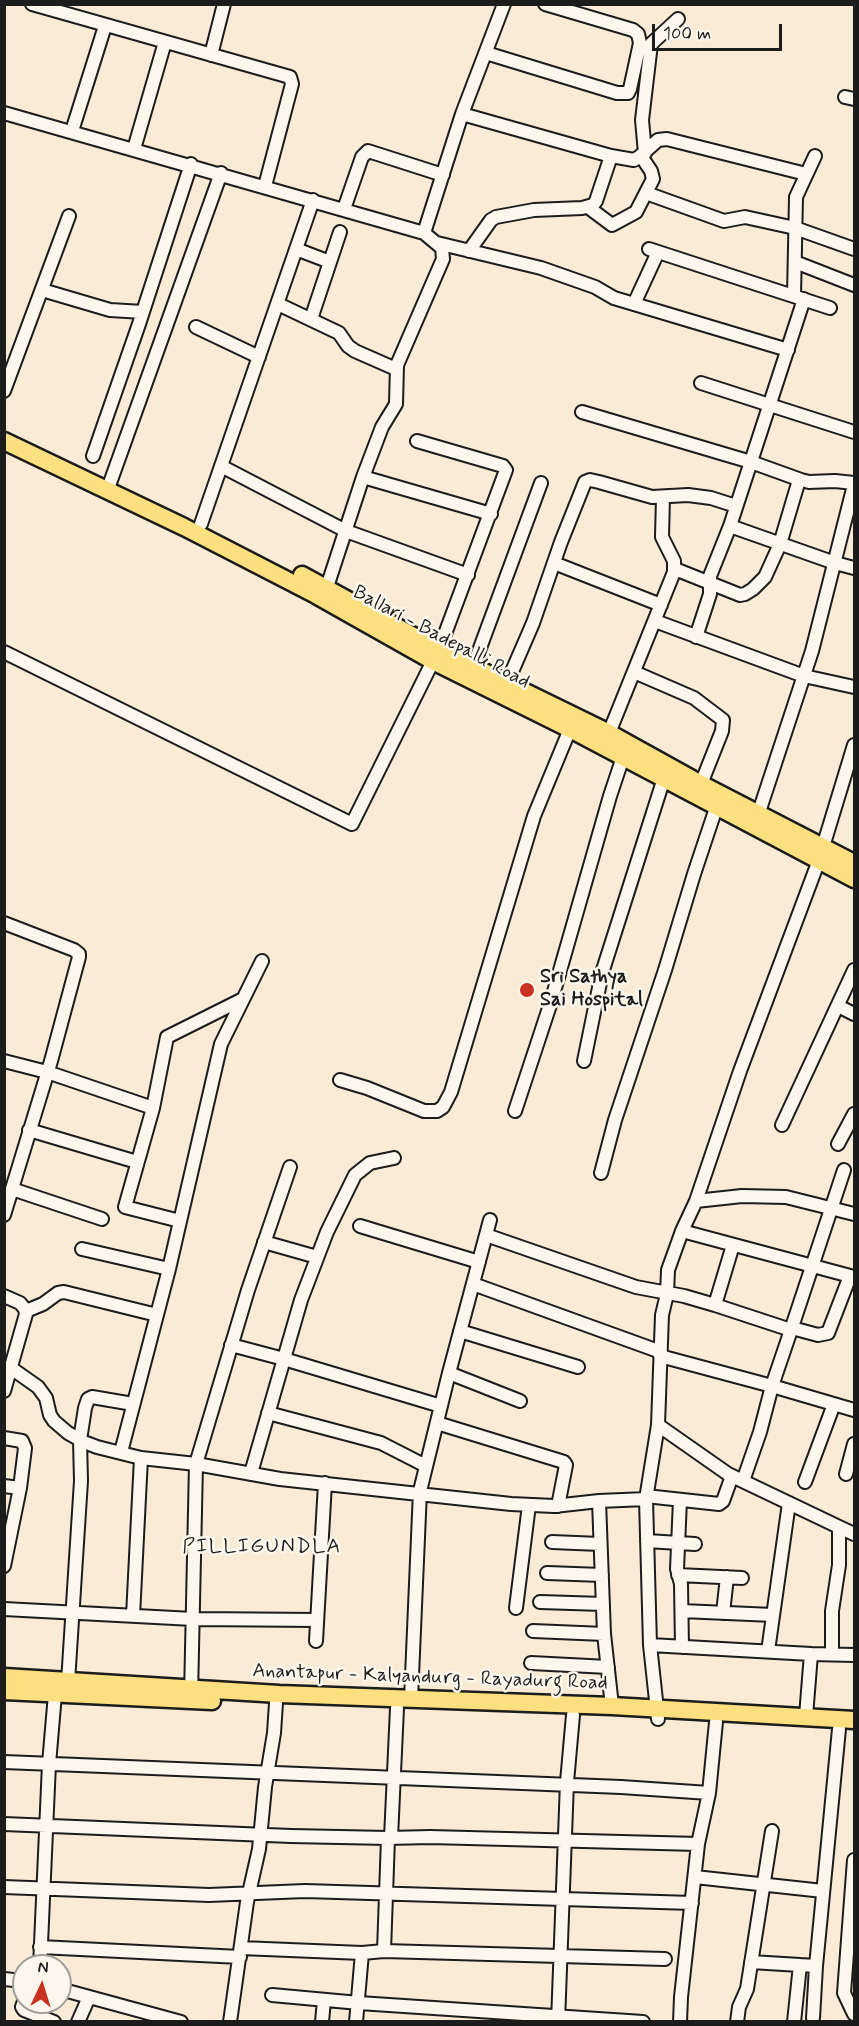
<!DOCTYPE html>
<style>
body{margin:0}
#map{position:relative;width:859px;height:2026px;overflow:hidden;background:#faebd7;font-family:Mynerve,sans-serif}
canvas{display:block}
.frame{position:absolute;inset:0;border:6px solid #1c1c1c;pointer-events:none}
.north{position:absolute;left:12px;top:1954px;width:60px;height:60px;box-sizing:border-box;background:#fbf7ec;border:2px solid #a29f99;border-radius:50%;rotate:4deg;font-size:16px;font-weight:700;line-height:24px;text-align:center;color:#1c1c1c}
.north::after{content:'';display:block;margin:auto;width:21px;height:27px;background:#c8321e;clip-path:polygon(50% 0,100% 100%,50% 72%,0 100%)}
.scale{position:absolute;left:652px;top:24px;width:130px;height:27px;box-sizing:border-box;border:3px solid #1c1c1c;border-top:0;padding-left:8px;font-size:18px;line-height:21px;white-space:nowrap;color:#1c1c1c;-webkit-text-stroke:4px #fbf7ec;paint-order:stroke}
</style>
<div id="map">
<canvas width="859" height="2026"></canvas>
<div class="frame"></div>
<div class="north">N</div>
<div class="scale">100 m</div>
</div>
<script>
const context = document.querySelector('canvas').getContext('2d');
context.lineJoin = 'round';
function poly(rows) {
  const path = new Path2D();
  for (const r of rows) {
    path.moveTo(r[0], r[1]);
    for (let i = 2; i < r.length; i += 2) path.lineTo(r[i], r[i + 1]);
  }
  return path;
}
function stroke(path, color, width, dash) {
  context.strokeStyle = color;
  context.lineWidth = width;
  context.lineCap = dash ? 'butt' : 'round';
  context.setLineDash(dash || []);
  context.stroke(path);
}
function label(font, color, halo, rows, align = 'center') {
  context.font = font + ' Mynerve,sans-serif';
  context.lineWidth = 5;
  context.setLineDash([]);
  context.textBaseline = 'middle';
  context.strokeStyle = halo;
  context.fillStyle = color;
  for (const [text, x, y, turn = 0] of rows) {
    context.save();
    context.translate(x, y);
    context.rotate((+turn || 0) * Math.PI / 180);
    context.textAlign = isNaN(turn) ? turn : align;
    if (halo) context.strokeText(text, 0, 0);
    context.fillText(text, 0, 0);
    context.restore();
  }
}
const minor = poly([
 [32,4,290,77,292,84,265,186],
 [486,53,617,93,628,93,630,89,640,43,638,34,633,30,545,4],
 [211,55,224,4],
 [845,97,854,99],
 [4,113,424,233,442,248,443,259,397,365,396,404,382,427,363,477,327,587],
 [462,114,611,156,634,160,639,157,658,140,667,139,806,174],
 [72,131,105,26],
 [134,149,165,42],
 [645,153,642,120,651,44,678,19],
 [646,193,724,221,745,217,795,228,854,249],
 [588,207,612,225,636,212,653,179,651,171,641,156],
 [344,209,362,157,368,151,443,175],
 [424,233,462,114,504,4],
 [437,243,541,268,595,287,614,298,788,350],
 [296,249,330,262],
 [649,249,830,308],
 [469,251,491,220,496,217,534,210,582,208,593,205,596,201,611,156],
 [795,262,854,285],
 [42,290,110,310,143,312],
 [794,296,796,197,815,156],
 [278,304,339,333,348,346,355,351,396,369],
 [634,304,658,252],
 [311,319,340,232],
 [196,327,259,357],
 [701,383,854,432],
 [4,391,69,216],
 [582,412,751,462,801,480,809,482,835,481,854,483],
 [417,441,503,466,506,470,439,650],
 [93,456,139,324,191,164],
 [221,466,346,531,468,575],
 [363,477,491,514],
 [110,483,221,173],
 [201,524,313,200],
 [730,526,835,563,854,568],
 [554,563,661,605],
 [675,569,740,595,745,594,753,589,765,577,780,544,799,480],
 [655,621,804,676,854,687],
 [696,637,710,594,710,576,730,526,804,299],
 [4,652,352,824,433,661],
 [473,667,541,483],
 [634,672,694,698,723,720,722,731,701,784],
 [507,683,533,623,561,542,585,482,590,480,599,482,652,497,688,495,711,498,736,506],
 [609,733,674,572,674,561,662,537,663,497],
 [759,812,812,651,854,485],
 [4,923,74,950,79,954,79,957,51,1061,4,1215],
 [838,1006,854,1014],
 [4,1061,47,1072,153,1108],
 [584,1061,602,973,664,778],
 [340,1080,367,1088,424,1111,437,1111,443,1107,451,1092,534,816,570,729],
 [515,1111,551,1002,610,796,623,757],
 [782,1125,854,970],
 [29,1130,137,1162],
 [838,1144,854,1114],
 [601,1173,615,1120,665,970,694,874,717,805],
 [12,1189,102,1219],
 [696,1201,742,1196,786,1197,854,1214],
 [180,1221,125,1207,153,1108,167,1037,243,999],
 [360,1226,479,1262],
 [682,1231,854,1277],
 [486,1235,636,1287,684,1296,715,1305,733,1245],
 [264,1242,317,1257],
 [82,1249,169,1269],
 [473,1284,661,1352],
 [4,1296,20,1303,25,1309,26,1314,4,1391],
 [26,1311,43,1304,58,1293,64,1292,157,1315],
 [792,1328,818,1335,828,1333,850,1276],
 [791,1330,844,1170],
 [460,1331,578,1367],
 [231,1345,284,1359,441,1406],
 [660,1356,772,1386,791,1330,715,1305],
 [11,1368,38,1387,46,1398,50,1415,54,1421,68,1433,84,1442,97,1447,141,1458,196,1464,280,1479,511,1504,554,1506,599,1501],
 [449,1373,520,1401],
 [268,1413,381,1443,426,1466],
 [437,1423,564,1462,566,1465,558,1506],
 [658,1425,728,1474,839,1527],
 [4,1438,22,1441,25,1448,20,1488,4,1566],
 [121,1452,169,1269,221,1044,262,961],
 [251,1473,301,1300,327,1232,355,1175,370,1163,394,1158],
 [846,1474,854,1444],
 [743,1481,760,1432,772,1386,854,1410],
 [805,1482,834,1404],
 [4,1486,20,1488],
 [646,1496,719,1504,723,1501,732,1476],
 [680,1500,677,1569,681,1584,682,1647],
 [647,1541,695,1544],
 [552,1542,600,1544],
 [547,1573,602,1575],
 [678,1575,742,1578],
 [540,1602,603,1604],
 [516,1608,529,1505],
 [4,1609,193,1619,317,1620],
 [682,1611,773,1615],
 [723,1613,727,1577],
 [133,1616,141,1458],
 [533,1631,604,1634],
 [316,1641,325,1483],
 [650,1645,658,1719],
 [768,1651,789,1503],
 [811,1654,650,1645,646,1499,658,1425,662,1315,667,1294,668,1270,682,1231,696,1201,740,1071,819,860,854,745],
 [832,1654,832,1611,839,1565,839,1527,854,1534],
 [531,1663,608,1667],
 [68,1682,81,1481,80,1440,85,1408,88,1399,92,1397,133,1404],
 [191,1696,196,1464,248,1290,290,1167],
 [411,1699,420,1491,449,1373,490,1220],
 [612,1706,604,1634,599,1501,646,1499],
 [806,1716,811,1654,854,1655],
 [4,1762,621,1787,709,1793],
 [4,1824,291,1836,388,1838],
 [391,1838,397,1708],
 [854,1860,844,1993,854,2014],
 [695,1877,823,1891],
 [4,1887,209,1895,305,1891,692,1903],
 [40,1947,240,1957],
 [241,1948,362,1953],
 [384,1951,665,1959],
 [751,1962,816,1966],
 [40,1966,49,1764,55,1694],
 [4,1979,24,1981],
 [60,1989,181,2022],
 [272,1995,359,2003,643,2022],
 [24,2001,22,2007,24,2010,54,2022],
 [813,2018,816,1966,839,1729],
 [78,2022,89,1997],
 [230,2022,247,1902,259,1849,265,1787,274,1733,276,1703],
 [322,2022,324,2000],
 [356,2022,362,1953,384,1951,388,1838,430,1837,698,1844],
 [558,2022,567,1782,573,1715],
 [680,2022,681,1997,698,1844,709,1793,716,1722],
 [737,2022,739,2007,747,1989,772,1831],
 [794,2022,800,1965]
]);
const highway = poly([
 [4,441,184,527,316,595,433,661,570,729,854,879],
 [302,575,439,650,609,733,701,784,854,863],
 [4,1677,279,1694,612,1706,854,1720],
 [4,1691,212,1701]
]);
const markers = [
 [527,990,8,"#c8321e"]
];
const streetNames = [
 ["Ballari - Badepalli Road",441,638,28],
 ["Anantapur - Kalyandurg - Rayadurg Road",430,1678,2]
];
const poiNames = [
 ["Sri Sathya",540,978],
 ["Sai Hospital",540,1001]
];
const neighbourhoodNames = [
 ["PILLIGUNDLA",262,1548]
];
stroke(minor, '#1c1c1c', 16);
stroke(highway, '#1c1c1c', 21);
stroke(minor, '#fbf7ec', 12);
stroke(highway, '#fce080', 16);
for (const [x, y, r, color] of markers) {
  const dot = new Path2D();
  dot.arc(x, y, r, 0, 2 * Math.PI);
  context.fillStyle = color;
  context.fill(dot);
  stroke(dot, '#fbf7ec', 2);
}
label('20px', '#1c1c1c', '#fbf7ec', streetNames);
label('bold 20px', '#1c1c1c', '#fbf7ec', poiNames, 'left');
context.letterSpacing = '1.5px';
label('21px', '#1c1c1c', '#fbf7ec', neighbourhoodNames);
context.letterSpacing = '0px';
</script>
